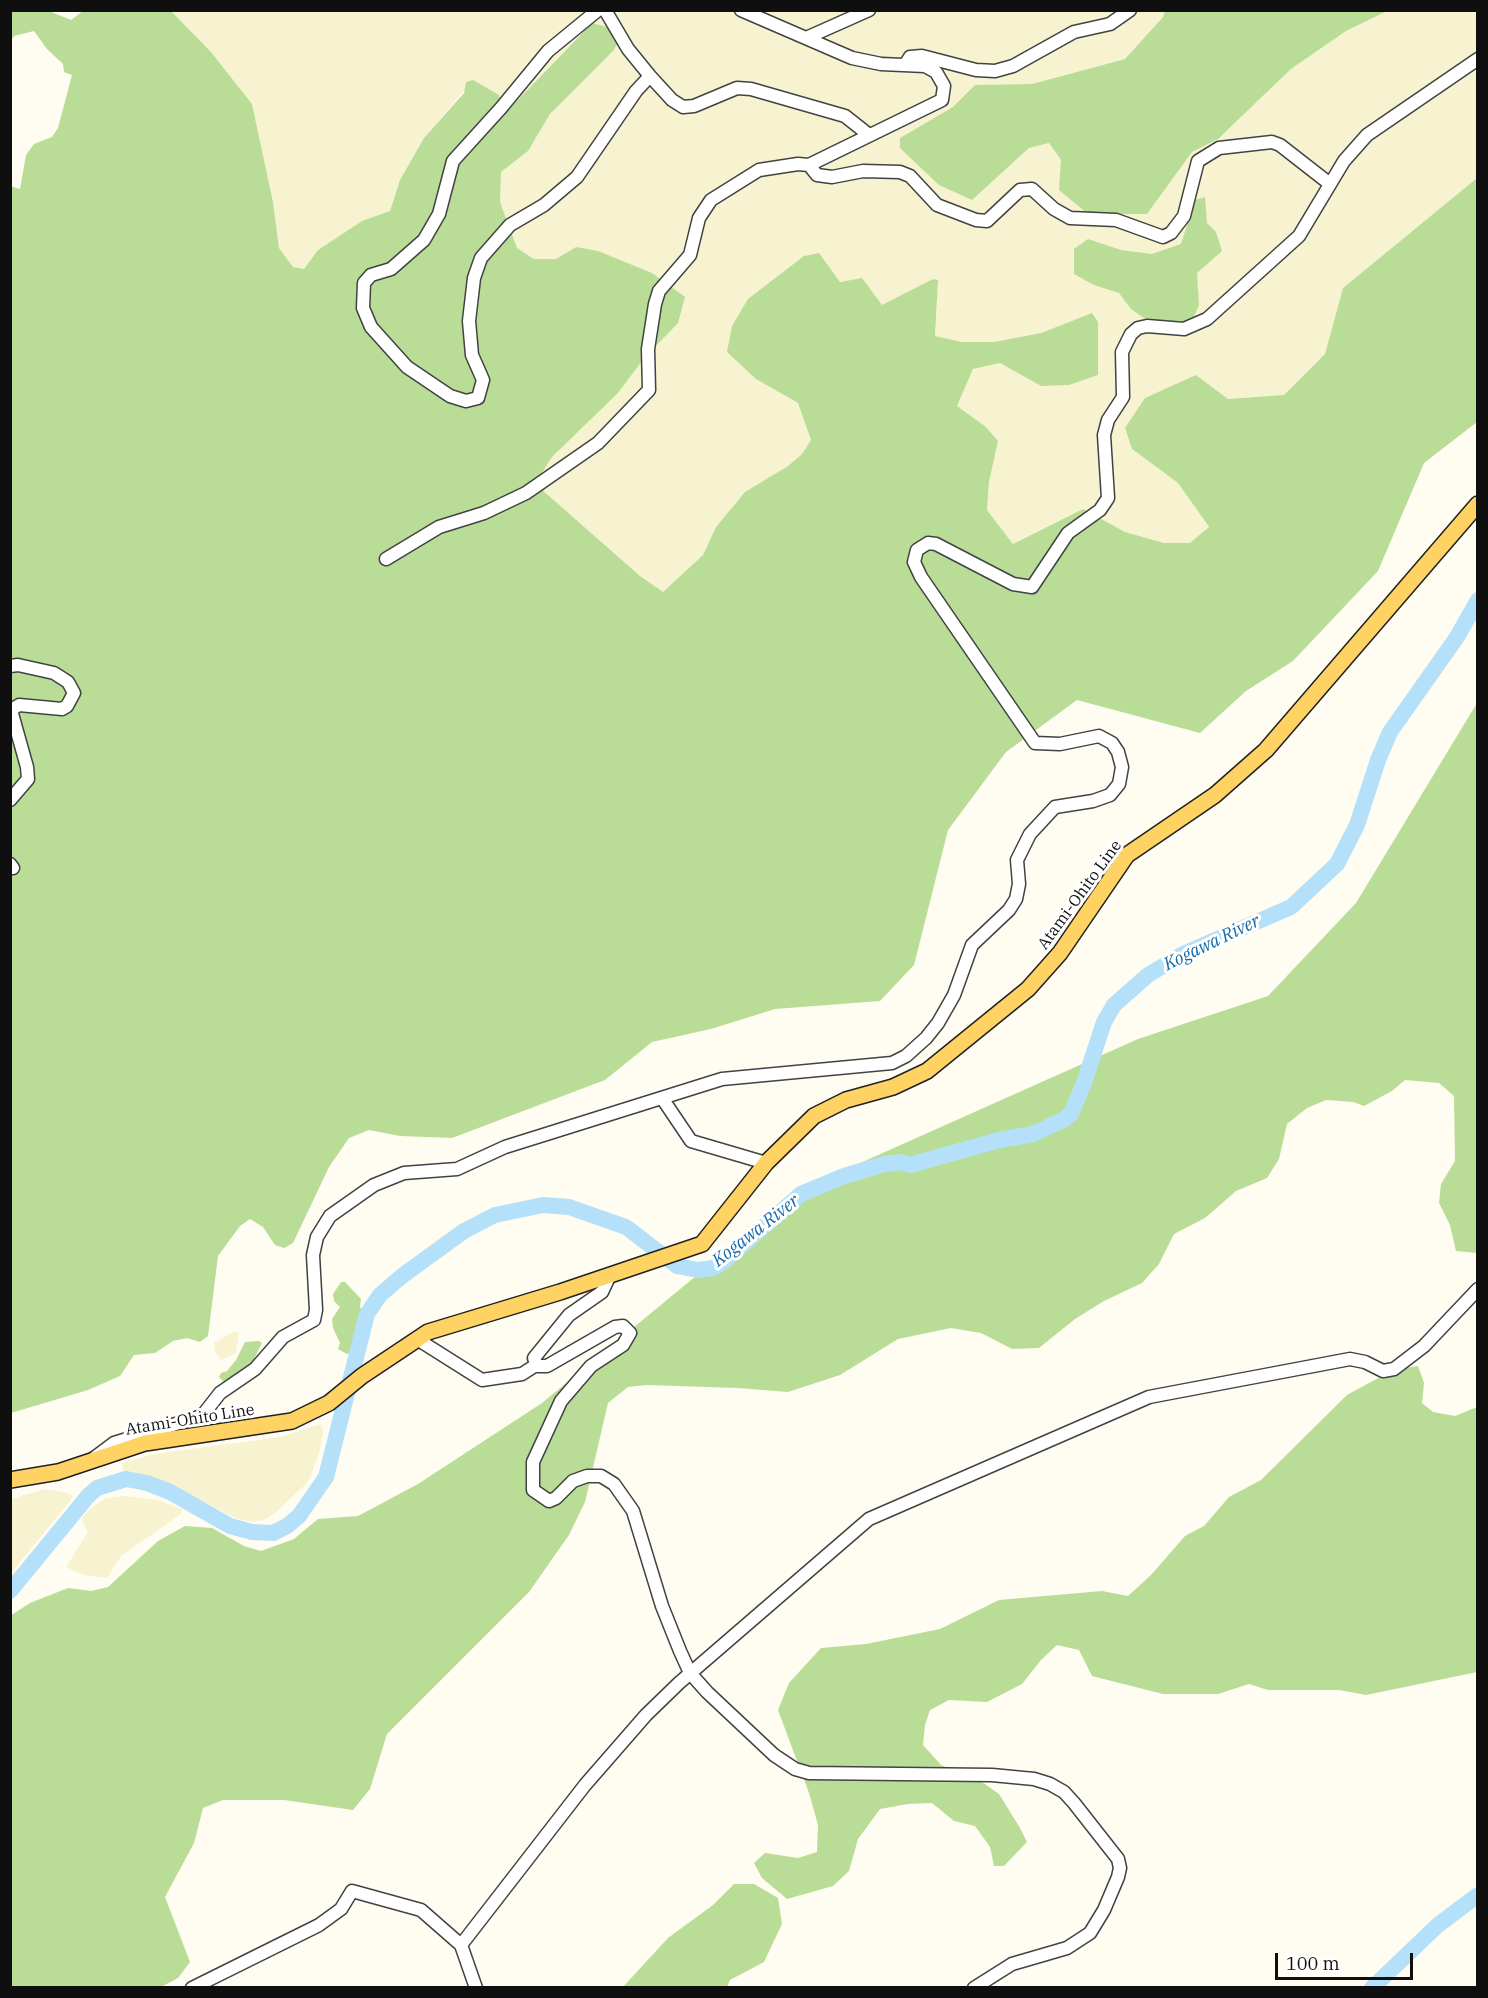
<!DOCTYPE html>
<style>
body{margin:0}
#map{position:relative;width:1488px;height:1998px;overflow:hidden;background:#fffcf1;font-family:"IBM Plex Serif",serif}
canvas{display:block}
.frame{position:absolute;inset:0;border:12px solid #0f0f0f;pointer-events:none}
.scale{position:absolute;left:1275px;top:1953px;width:138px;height:27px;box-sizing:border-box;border:3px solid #0f0f0f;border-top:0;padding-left:8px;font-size:18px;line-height:21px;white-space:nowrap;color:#0f0f0f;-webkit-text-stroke:4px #fff;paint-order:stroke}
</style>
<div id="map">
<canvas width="1488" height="1998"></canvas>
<div class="frame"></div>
<div class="scale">100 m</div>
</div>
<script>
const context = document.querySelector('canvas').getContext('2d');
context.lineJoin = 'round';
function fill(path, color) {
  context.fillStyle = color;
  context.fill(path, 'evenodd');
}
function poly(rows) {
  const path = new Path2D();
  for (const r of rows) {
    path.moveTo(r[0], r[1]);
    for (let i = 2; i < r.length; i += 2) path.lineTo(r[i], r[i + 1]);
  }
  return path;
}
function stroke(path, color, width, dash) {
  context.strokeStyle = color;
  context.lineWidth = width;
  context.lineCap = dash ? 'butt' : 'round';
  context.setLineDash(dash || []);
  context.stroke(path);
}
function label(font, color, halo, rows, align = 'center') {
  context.font = font + ' "IBM Plex Serif",serif';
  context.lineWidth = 6;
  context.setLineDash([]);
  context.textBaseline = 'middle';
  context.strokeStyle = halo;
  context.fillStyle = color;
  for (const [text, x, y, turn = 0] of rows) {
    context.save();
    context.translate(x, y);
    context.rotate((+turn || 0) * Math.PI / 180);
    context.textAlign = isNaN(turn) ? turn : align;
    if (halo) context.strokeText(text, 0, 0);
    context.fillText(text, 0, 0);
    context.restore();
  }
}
const farmland = poly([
 [171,11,1165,11,1163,17,1125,59,1032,84,975,85,954,107,900,138,900,148,972,200,1029,148,1049,143,1061,160,1147,214,1192,152,1218,139,1291,69,1346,31,1387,11,1477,11,1477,178,1343,288,1325,354,1284,395,1228,399,1196,375,1125,428,1132,449,1178,483,1209,528,1190,543,1164,543,1125,532,1083,509,1013,544,987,510,989,482,998,441,986,427,957,406,973,369,1000,363,1041,386,1092,313,1041,333,994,342,962,342,935,336,938,280,933,279,882,306,862,278,840,282,819,253,756,379,798,403,811,440,802,454,788,466,745,492,716,527,703,555,663,592,640,576,540,488,539,477,552,457,618,393,645,357,576,247,556,259,534,259,517,248,500,202,501,172,528,151,550,114,613,51,591,23,511,107,502,108,473,80,424,138,400,180,390,211,362,221,318,250,304,269,293,267,279,248,273,202,252,104,211,52],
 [235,1331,239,1334,236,1353,221,1360,215,1352,214,1343],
 [317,1425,321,1425,323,1432,319,1454,308,1482,276,1512,264,1520,252,1522,236,1518,154,1477,124,1473,122,1463,155,1454,280,1437],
 [45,1489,68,1493,73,1497,11,1573,11,1499],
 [125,1496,157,1500,182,1509,181,1514,121,1556,107,1578,84,1575,66,1567,88,1532,81,1519,88,1511,104,1499]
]);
const forest = poly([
 [11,11,49,11,71,20,83,11,171,11,211,52,252,104,273,202,279,248,293,267,304,269,318,250,362,221,390,211,400,180,424,138,464,93,466,82,473,80,499,95,502,107,511,107,592,23,614,29,621,38,613,51,550,114,528,151,501,172,500,202,517,248,534,259,556,259,576,247,598,251,652,273,685,297,678,323,645,357,618,393,552,457,539,477,540,488,640,576,663,592,703,555,716,527,745,492,788,466,802,454,811,440,798,403,756,379,727,352,732,326,748,299,804,256,819,253,840,282,862,278,882,305,933,279,938,280,935,336,962,342,994,342,1041,333,1092,313,1098,322,1098,375,1069,385,1041,386,1000,363,973,369,957,406,986,427,998,441,989,482,987,510,1013,544,1083,509,1125,532,1164,543,1190,543,1209,527,1178,483,1132,449,1125,428,1145,398,1196,375,1228,399,1284,395,1325,354,1343,288,1477,178,1477,422,1424,463,1378,571,1293,661,1246,691,1200,733,1077,700,1006,752,948,830,914,965,880,1001,775,1009,711,1029,652,1042,605,1080,452,1138,400,1136,369,1130,349,1138,329,1167,293,1243,284,1248,275,1245,263,1227,250,1219,240,1226,218,1256,208,1336,200,1342,187,1338,173,1341,155,1353,134,1355,120,1376,88,1390,11,1413,10,186,20,189,26,155,34,144,52,137,58,128,72,75,64,72,63,64,47,49,34,31,14,36,11,41],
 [1165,11,1387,11,1346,31,1291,69,1218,139,1192,152,1147,214,1088,214,1059,190,1061,160,1049,143,1029,148,972,200,939,185,900,148,900,138,953,107,975,85,1032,84,1125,59,1163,17],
 [1205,197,1207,223,1216,232,1222,251,1197,273,1199,305,1190,325,1157,327,1131,309,1119,293,1094,285,1074,274,1074,249,1088,239,1121,250,1152,254,1181,244,1195,200],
 [1477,703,1477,1253,1456,1251,1450,1225,1439,1203,1441,1184,1455,1161,1454,1096,1439,1083,1405,1080,1392,1091,1364,1106,1353,1102,1326,1100,1307,1108,1287,1124,1279,1159,1267,1178,1236,1191,1205,1218,1174,1234,1159,1264,1142,1283,1104,1301,1075,1319,1039,1348,1012,1349,981,1333,951,1328,898,1339,840,1375,788,1392,738,1388,646,1385,628,1387,608,1403,585,1502,569,1535,529,1592,387,1734,370,1789,353,1810,284,1800,223,1800,203,1808,194,1843,165,1897,190,1962,178,1978,161,1987,11,1987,10,1616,30,1603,68,1588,91,1591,108,1587,158,1541,185,1526,212,1528,244,1546,261,1551,294,1539,318,1519,358,1516,418,1484,542,1403,702,1271,787,1205,858,1164,1138,1039,1268,996,1356,903],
 [341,1282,345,1282,361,1299,360,1307,363,1312,355,1342,352,1352,347,1354,338,1349,340,1343,333,1328,332,1319,340,1307,334,1301,333,1294],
 [259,1341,262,1343,254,1359,256,1364,230,1382,223,1381,219,1377,221,1373,227,1371,236,1360,245,1342],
 [1418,1366,1424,1383,1422,1403,1433,1412,1455,1416,1477,1407,1477,1672,1366,1695,1339,1690,1268,1690,1249,1684,1218,1694,1163,1694,1092,1676,1079,1650,1057,1645,1041,1660,1022,1684,987,1702,949,1700,930,1710,925,1725,923,1745,941,1765,982,1782,999,1794,1020,1828,1027,1842,1004,1866,994,1866,990,1847,975,1826,954,1821,932,1803,908,1804,880,1809,858,1839,849,1871,833,1886,787,1899,762,1878,754,1863,765,1853,798,1858,817,1852,818,1825,809,1793,778,1710,789,1683,821,1648,866,1644,940,1629,999,1600,1102,1591,1128,1596,1151,1575,1185,1536,1204,1526,1229,1497,1261,1480,1347,1395,1393,1370],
 [734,1884,754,1884,778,1898,782,1924,764,1962,730,1980,727,1987,623,1987,668,1938,713,1905]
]);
const river = poly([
 [10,1591,88,1496,97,1488,126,1479,147,1483,170,1492,230,1526,252,1532,273,1533,287,1526,299,1516,326,1477,367,1314,380,1295,402,1276,464,1231,495,1215,543,1205,569,1207,626,1227,677,1266,698,1270,713,1268,722,1263,801,1194,844,1176,885,1164,901,1162,910,1165,999,1140,1033,1134,1065,1119,1071,1114,1084,1083,1104,1022,1114,1005,1148,975,1183,954,1291,907,1337,864,1357,825,1378,760,1390,732,1457,637,1478,600],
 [1372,1988,1438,1925,1478,1895]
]);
const minor = poly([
 [598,10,548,51,501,108,453,161,439,214,424,240,391,269,371,275,364,283,363,308,371,327,407,367,450,396,466,401,478,398,483,380,472,355,469,321,474,278,481,258,510,225,544,205,577,177,636,91,650,76],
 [605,10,628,49,650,76,672,100,683,107,694,106,737,88,751,89,845,116,869,135],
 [806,38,869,10],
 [905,65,910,57,922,56,976,70,995,71,1013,66,1074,32,1110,24,1130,10],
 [809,165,817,175,832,177,863,171,900,172,910,176,937,205,976,220,987,221,1020,190,1032,189,1054,209,1070,218,1116,220,1163,237,1171,233,1184,216,1198,161,1219,148,1272,142,1280,145,1330,184],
 [386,559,439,527,484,513,526,493,598,443,649,390,648,349,655,304,659,291,690,255,699,218,711,200,759,170,798,164,809,165,942,100,944,86,936,72,925,66,881,64,852,58,741,10],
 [10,666,18,665,54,673,68,682,74,693,67,706,62,709,19,705,11,710,27,767,28,779,10,800],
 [10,864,13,868],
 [662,1098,691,1141,766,1163],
 [609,1277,602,1292,569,1315,534,1358,537,1366,547,1366,615,1327,623,1326,630,1333,623,1345,591,1366,561,1401,533,1462,533,1490,549,1501,556,1498,573,1481,587,1476,601,1476,614,1484,633,1511,662,1606,680,1651,690,1673,707,1692,774,1755,795,1769,809,1773,992,1775,1034,1779,1050,1784,1064,1792,1074,1803,1118,1859,1120,1868,1118,1877,1104,1910,1090,1933,1067,1948,1012,1964,974,1988],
 [417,1339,482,1380,522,1374,536,1365],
 [94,1458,114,1443,202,1416,220,1393,255,1369,283,1337,314,1320,316,1310,313,1255,317,1237,330,1216,374,1185,404,1173,457,1169,505,1147,722,1079,892,1063,906,1056,926,1038,938,1023,954,995,972,945,1009,910,1016,899,1019,884,1017,860,1030,834,1055,807,1093,801,1110,795,1119,784,1122,767,1118,752,1112,743,1099,736,1060,744,1035,743,921,577,914,562,917,550,928,543,936,544,1013,584,1032,587,1068,533,1100,510,1108,498,1104,435,1108,420,1123,397,1122,352,1131,334,1138,328,1147,326,1184,329,1207,319,1299,236,1344,161,1367,135,1478,59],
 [461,1945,585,1785,646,1715,679,1683,869,1519,1149,1397,1350,1359,1365,1362,1383,1371,1394,1369,1424,1346,1478,1289],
 [192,1988,319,1925,341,1909,352,1891,421,1910,461,1945,476,1988]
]);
const major = poly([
 [10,1480,58,1472,145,1443,292,1421,329,1403,362,1376,428,1332,560,1292,702,1244,766,1163,814,1116,846,1100,893,1087,927,1071,1028,989,1060,953,1127,855,1215,795,1266,750,1478,504]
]);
const streetNames = [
 ["Atami-Ohito Line",1080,895,-54],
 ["Atami-Ohito Line",190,1420,-9]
];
const waterNames = [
 ["Kogawa River",1212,943,-26],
 ["Kogawa River",756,1231,-38]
];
fill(farmland, '#f7f2d0');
fill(forest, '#b9dd97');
stroke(river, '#b4e1f9', 16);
stroke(minor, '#424242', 15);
stroke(major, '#202020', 18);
stroke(minor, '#fff', 12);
stroke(major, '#fed363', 15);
label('16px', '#0f0f0f', '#fff', streetNames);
label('italic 18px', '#126ba8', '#fff', waterNames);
</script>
